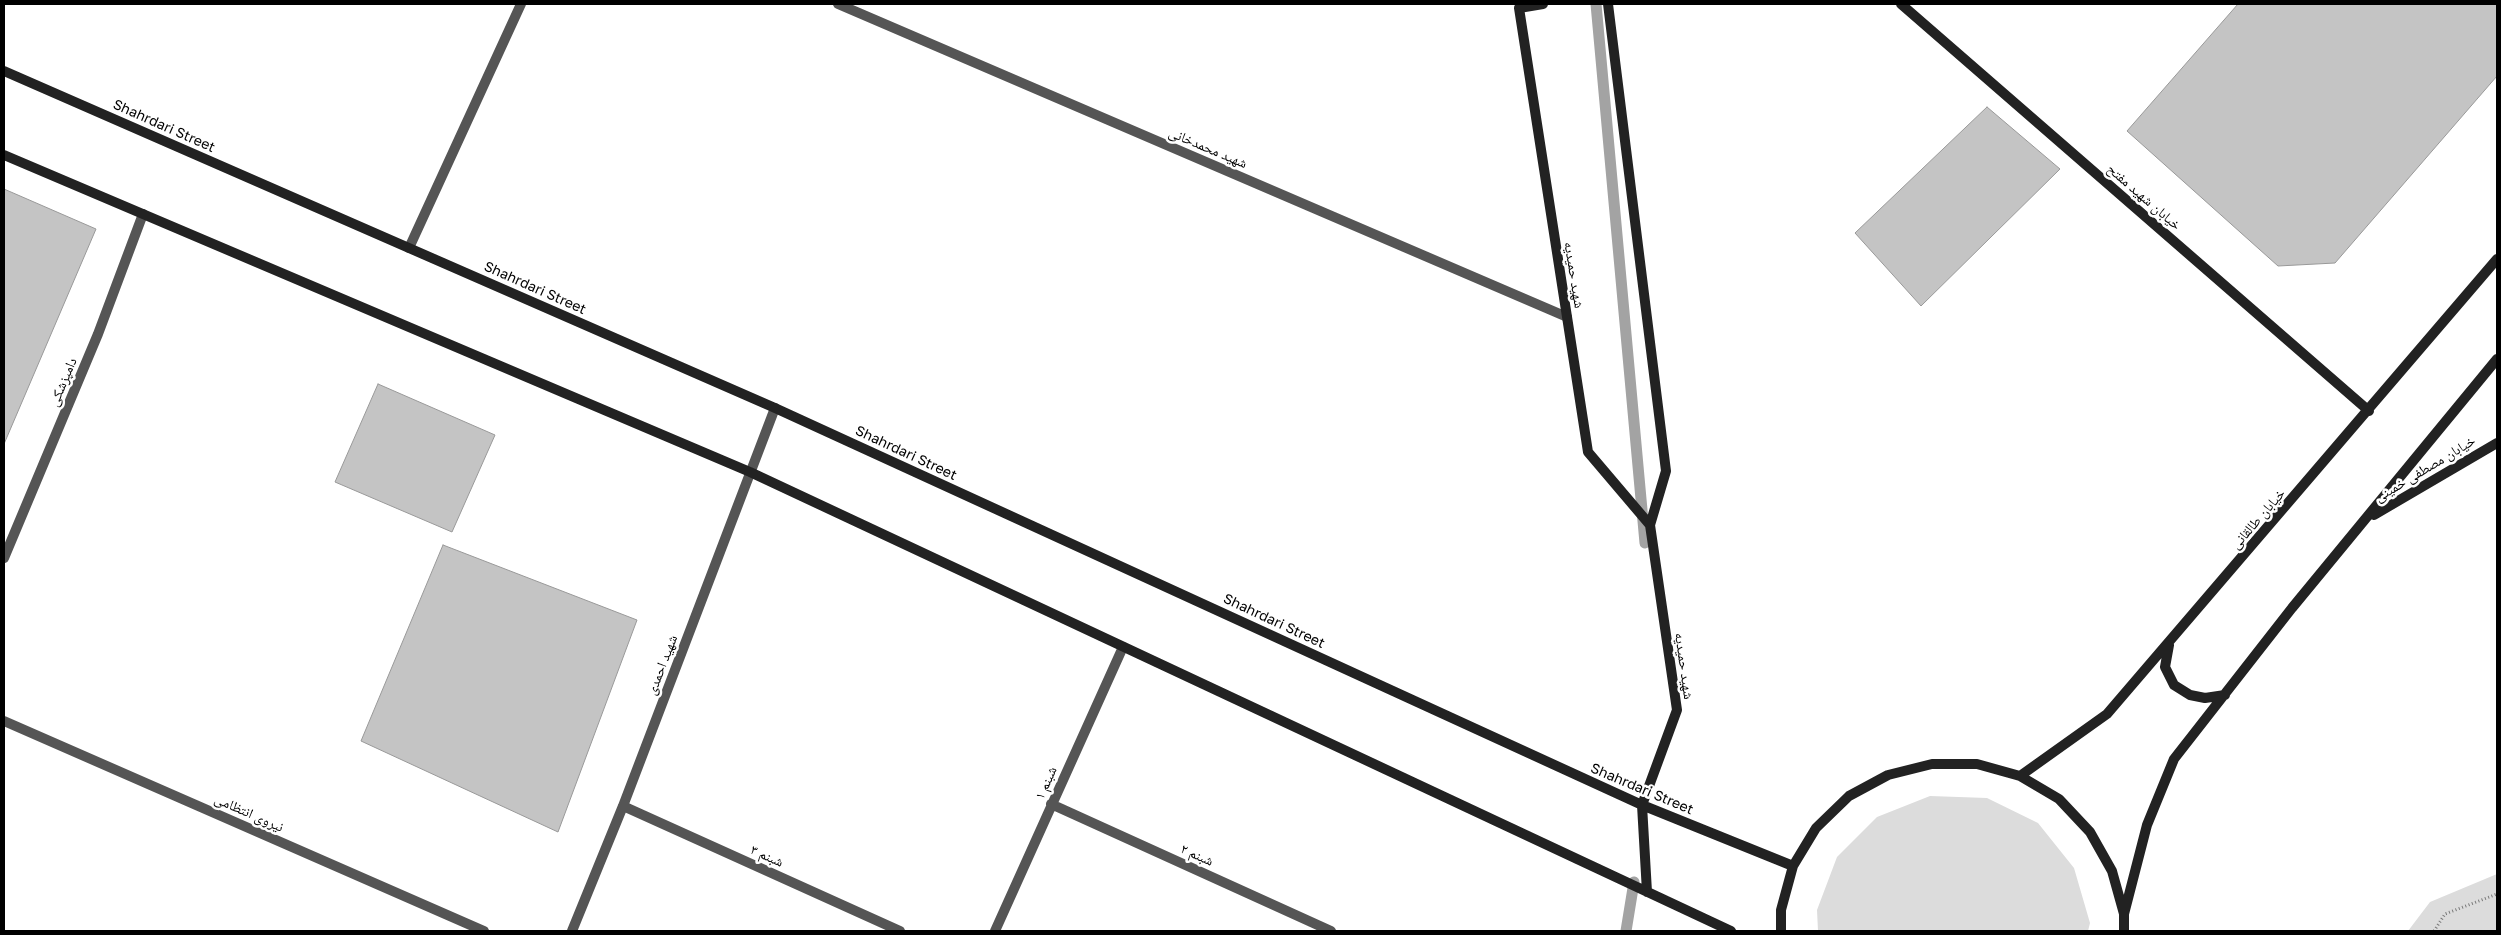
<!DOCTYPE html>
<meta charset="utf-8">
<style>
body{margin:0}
#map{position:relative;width:2501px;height:935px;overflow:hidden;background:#fff;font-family:"Golos Text",sans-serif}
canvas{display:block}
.frame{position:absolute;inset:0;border:5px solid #000;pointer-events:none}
</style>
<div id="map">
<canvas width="2501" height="935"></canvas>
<div class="frame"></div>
</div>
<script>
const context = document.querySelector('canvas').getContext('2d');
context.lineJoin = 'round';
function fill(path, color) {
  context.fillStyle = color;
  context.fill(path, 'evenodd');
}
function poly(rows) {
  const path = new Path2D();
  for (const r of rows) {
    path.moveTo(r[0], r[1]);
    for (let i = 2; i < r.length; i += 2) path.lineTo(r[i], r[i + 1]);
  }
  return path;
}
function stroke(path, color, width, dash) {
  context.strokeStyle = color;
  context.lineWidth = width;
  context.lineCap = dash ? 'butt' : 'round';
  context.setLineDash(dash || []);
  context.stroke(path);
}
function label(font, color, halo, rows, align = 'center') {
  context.font = font + ' "Golos Text","Noto Naskh Arabic",sans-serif';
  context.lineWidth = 5;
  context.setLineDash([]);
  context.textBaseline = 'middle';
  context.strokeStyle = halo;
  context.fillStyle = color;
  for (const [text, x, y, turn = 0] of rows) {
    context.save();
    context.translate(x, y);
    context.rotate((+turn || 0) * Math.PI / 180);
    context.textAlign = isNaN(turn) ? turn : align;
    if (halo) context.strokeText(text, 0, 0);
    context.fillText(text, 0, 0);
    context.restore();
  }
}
const green = poly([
 [1930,796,1987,798,2038,823,2074,868,2090,923,2088,931,1818,931,1817,910,1837,857,1877,817],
 [2497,874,2497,931,2408,931,2430,902]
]);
const stream = poly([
 [1596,4,1645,543],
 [1626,931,1634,882]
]);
const building = poly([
 [2238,4,2497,4,2497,76,2335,263,2278,266,2127,131,2238,4],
 [1987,107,2060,169,1921,306,1855,233,1987,107],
 [4,189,96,229,4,444,4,189],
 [378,384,495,435,452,532,335,482,378,384],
 [443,545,637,620,558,832,361,741,443,545]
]);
const path = poly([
 [2434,931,2445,914,2497,894]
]);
const street = poly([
 [838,4,1567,317],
 [409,248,521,4],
 [4,558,98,334,143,214],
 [4,721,484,931],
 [1051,804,1331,931],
 [623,806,900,931],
 [572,931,623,806,775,408],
 [995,931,1123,647]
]);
const secondary = poly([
 [1608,4,1666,471,1650,525,1677,710,1642,805,1647,892],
 [1901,4,2369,411],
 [1519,8,1588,452,1650,525],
 [1519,8,1543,4],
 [4,71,775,408,1642,805,1793,866],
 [4,155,750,472,1731,931],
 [2374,515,2497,443],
 [2169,645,2165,667,2174,685,2190,695,2205,698,2225,695],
 [2020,776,2107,714,2497,259],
 [2124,914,2147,825,2174,759,2292,608,2497,359],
 [1781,931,1781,910,1793,866,1816,828,1849,796,1888,775,1932,764,1977,764,2020,776,2059,799,2090,832,2112,871,2124,914,2124,931]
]);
const streetNames = [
 ["Shahrdari Street",164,126,24],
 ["شهید محمدخانی",1208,148,23],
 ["خیابان شهید مفتح",2144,197,41],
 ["شهید حمیدیه",1574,275,81],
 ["Shahrdari Street",535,288,24],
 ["دامپزشکی",63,382,-67],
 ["Shahrdari Street",906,453,25],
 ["خیابان مصطفی خمینی",2425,469,-31],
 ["خیابان طالقانی",2258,519,-49],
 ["Shahrdari Street",1274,621,25],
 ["شهید احمدی",662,665,-69],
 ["شهید حمیدیه",1684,666,82],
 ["شبنم ۱",1046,783,-66],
 ["Shahrdari Street",1642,789,23],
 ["نیروی انتظامی",249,813,24],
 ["شبنم ۲",1197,855,24],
 ["شبنم ۳",767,856,24]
];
fill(green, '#dcdcdc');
stroke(stream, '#a3a3a3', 11);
fill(building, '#c4c4c4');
stroke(building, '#999', 1);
stroke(path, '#777', 3, [1, 2.5]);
stroke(street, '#555', 10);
stroke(secondary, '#222', 10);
label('14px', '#000', '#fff', streetNames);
</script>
